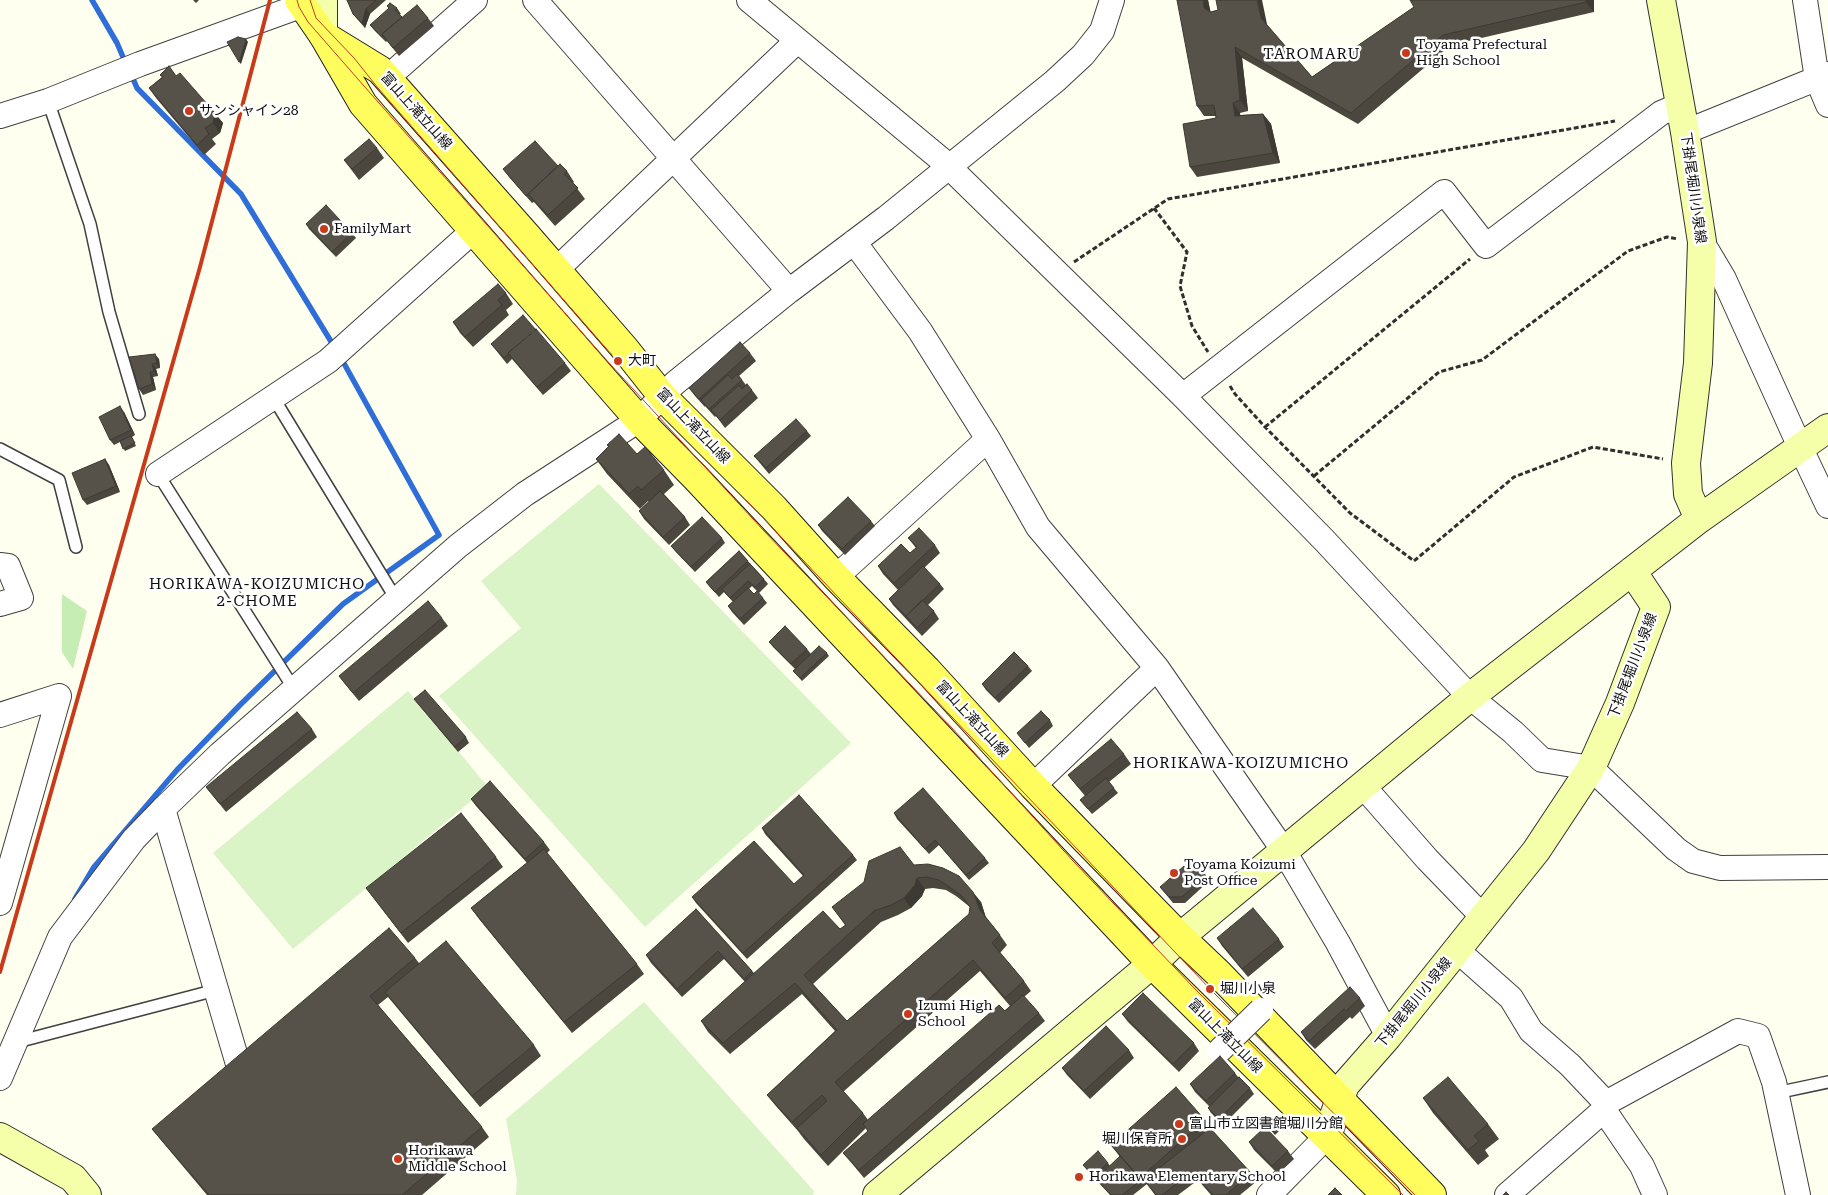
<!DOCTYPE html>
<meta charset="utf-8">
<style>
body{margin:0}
canvas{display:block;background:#feffee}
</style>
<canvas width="1828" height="1195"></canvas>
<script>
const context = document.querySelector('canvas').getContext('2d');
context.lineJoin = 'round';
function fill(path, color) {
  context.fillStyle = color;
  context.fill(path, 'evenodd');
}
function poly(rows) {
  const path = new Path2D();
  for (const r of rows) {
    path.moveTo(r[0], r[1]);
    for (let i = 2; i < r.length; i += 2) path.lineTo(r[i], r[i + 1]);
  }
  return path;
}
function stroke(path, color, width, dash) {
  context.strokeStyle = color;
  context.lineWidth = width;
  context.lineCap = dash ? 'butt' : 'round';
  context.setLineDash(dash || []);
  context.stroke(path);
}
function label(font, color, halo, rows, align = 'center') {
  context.font = font + ' "Roboto Serif","Noto Sans JP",serif';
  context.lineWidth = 5;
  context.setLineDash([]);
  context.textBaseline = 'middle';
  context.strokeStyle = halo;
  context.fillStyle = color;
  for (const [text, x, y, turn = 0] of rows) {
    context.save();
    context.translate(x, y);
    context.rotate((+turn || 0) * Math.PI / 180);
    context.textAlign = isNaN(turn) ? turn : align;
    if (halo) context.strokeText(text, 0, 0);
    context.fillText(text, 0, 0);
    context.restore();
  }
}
const green = poly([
 [62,594,87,611,73,669,62,652]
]);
const pitch = poly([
 [599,484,851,743,645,927,439,696,521,628,481,581],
 [408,691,488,787,293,949,213,853],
 [644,1002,814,1191,813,1195,516,1195,517,1180,506,1119]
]);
const stream = poly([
 [92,0,117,43,126,64],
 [131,74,137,88,241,194,335,348],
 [75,899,94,867,177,770,240,705,343,604,439,535,341,358]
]);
const path = poly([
 [1154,208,1187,252,1180,286,1192,326,1208,352],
 [1074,262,1168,199,1615,121],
 [1230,386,1235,394,1265,427,1350,513,1414,561,1514,477,1593,447,1663,459],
 [1265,427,1470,259],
 [1314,476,1439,372,1482,360,1628,251,1667,237,1678,239]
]);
const lane = poly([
 [48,101,90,224,109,312,139,414],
 [273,397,396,599],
 [0,449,59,480,76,547],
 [158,474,294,689],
 [17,1042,216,990],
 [1776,1093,1828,1082]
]);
const street = poly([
 [535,0,789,291],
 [749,0,943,161,1183,396,1324,540,1470,697,1513,732,1542,760,1591,768,1676,849,1693,861,1720,868,1828,867],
 [1805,0,1817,79,1828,105],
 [387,78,475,0],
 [0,116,48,101,140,64,303,5],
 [1685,132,1828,74],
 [854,242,920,331,988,439,1038,527,1157,668,1284,851,1338,943,1388,1036],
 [1702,242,1724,279,1800,447,1828,506],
 [556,270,797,41],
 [1183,396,1444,192,1486,246,1661,113,1680,105],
 [158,474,328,361,473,231],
 [0,565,8,566,21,598,0,604],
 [836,577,988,439],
 [0,715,59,696],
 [1033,786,1157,668],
 [1363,786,1427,859,1483,917],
 [163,809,238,1064],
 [0,903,59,696],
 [1458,951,1511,998,1531,1031,1570,1065,1606,1103],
 [0,1078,60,937,134,839,163,809,220,754,458,546,525,494,639,420,675,383,789,291,886,218,1055,81,1083,55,1102,31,1112,0],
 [1604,1110,1642,1166,1655,1195],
 [1269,1195,1327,1136],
 [1507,1195,1604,1110,1606,1103,1738,1031,1758,1036,1774,1082,1798,1195]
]);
const secondary = poly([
 [323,0,323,35],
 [1661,0,1685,132,1702,242,1698,363,1686,463,1688,494,1699,519],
 [1327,1136,1345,1085,1388,1036,1536,851,1591,768,1620,703,1656,607,1632,571],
 [0,1137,73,1178,87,1195],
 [877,1195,1152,964,1180,937,1470,697,1699,519,1828,428]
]);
const primary = poly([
 [299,0,323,35],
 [1386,1195,1152,964,696,478,639,420,363,104,323,35,380,70,527,236,625,349,663,397,774,508,836,577,927,670,1033,786,1180,937,1219,974,1432,1195]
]);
const tram = poly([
 [297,0,299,7,308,22,371,94,610,364,764,531,952,728,1074,862,1195,989,1403,1195],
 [310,0,316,18,354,58,378,88,612,355],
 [746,500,1210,989,1415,1195]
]);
const rail = poly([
 [0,972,200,267,270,0]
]);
const streetBridge = poly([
 [1219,1051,1261,1010]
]);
const wall = poly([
 [193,0,199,0,196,3],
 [347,0,386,0,370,14,365,28,357,19,353,14],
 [1208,0,1210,11,1211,12,1218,10,1268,26,1312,77,1414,7,1594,0,1594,12,1451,45,1358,124,1242,58,1248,111,1240,113,1240,115,1263,114,1271,124,1280,163,1197,177,1190,167,1216,118,1216,116,1204,116,1197,106],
 [397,8,401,14,399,15,402,17,428,18,434,26,399,56,387,41,386,42,374,30,370,25],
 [160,75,176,76,223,123,220,133,212,139,216,144,204,155,156,98,149,88,162,77],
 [377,148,384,158,359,180,344,160],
 [558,166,567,171,574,182,573,183,585,199,555,226,534,202,532,203,509,177,503,169],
 [306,224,352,233,356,238,336,257,309,229],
 [506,293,513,304,506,310,509,315,473,347,460,333,453,322],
 [491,344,565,363,571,371,543,395,512,359,507,364],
 [750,353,756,361,739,376,746,385,752,390,758,398,725,428,716,416,715,417,705,406,705,407,695,396,689,388],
 [129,357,159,359,160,368,156,369,158,376,153,377,156,390,143,395,139,389],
 [124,412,135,435,132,437,136,446,125,451,120,442,114,445,110,440],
 [807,431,811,436,769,474,754,456],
 [607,445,637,454,664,470,674,485,664,494,685,517,690,525,669,545,644,519,639,511,649,502,648,501,640,509,607,474,596,459,609,447],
 [105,459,109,465,120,492,87,505,83,500],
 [871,521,875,526,845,555,822,531,818,525],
 [722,538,725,543,695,572,675,551,671,546],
 [908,538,935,545,940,553,924,568,940,584,944,589,928,605,934,611,939,619,922,636,893,605,889,599,898,590,883,574,878,566,910,553,916,548],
 [739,551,764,579,768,584,759,593,752,586,749,589,754,594,763,598,767,603,744,625,732,612,728,606,733,602,724,592,719,597,710,587,706,582],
 [442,618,448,626,359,701,345,684,339,676],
 [769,642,807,649,811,654,827,653,829,656,802,681,793,671,795,669,773,647],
 [1028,666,1032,671,999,703,986,690,982,684],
 [414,699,466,737,469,743,458,752],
 [1050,720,1053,726,1029,748,1017,733],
 [312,729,317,737,226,812,206,787],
 [1124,754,1131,764,1109,782,1118,793,1092,814,1080,800,1085,796,1068,775],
 [471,799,544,842,550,850,547,853,637,964,644,974,572,1033,479,919,471,908,527,863,476,806],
 [894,813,985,858,989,863,969,880,939,845,929,854,897,819],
 [762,828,853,855,857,860,747,959,696,903,692,897,794,884,803,876,765,834],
 [496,857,503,867,408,943,366,888],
 [914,865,981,902,986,918,1000,935,1007,945,1000,953,1024,981,1031,991,1024,997,1039,1013,1045,1021,864,1178,849,1160,843,1153,868,1131,866,1128,828,1166,804,1139,798,1131,775,1105,767,1095,835,1031,802,994,730,1054,708,1032,701,1021,745,982,724,959,682,997,651,963,646,955,696,909,754,973,840,929,845,925,832,907],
 [933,888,946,890,956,896,970,907,969,914,847,1021,813,984,881,922,898,915,911,908,922,896,925,889],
 [980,971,1010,1006,868,1120,863,1113,843,1092],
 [1198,865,1209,881,1185,903,1173,903,1160,887,1189,872],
 [1217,938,1279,939,1284,947,1248,977,1222,946],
 [415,958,419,963,534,1045,541,1056,480,1107,388,997,378,1005,482,1127,489,1137,422,1195,207,1195,160,1139,152,1129],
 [1360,998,1365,1006,1352,1019,1350,1017,1315,1049,1306,1040,1301,1032],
 [1122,1014,1194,1043,1199,1051,1179,1072,1128,1022],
 [1129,1050,1134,1058,1090,1099,1067,1075,1062,1068],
 [1235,1073,1238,1077,1250,1088,1254,1094,1223,1125,1211,1113,1208,1108,1209,1106,1195,1092,1190,1084],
 [1423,1098,1488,1124,1499,1139,1485,1150,1489,1156,1478,1165,1433,1113],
 [1205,1120,1210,1128,1251,1173,1257,1181,1240,1195,1211,1195,1198,1180,1178,1195,1155,1195,1147,1184,1133,1195,1110,1195,1100,1184,1096,1179,1120,1157,1111,1145],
 [1283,1122,1285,1125,1275,1135,1268,1127],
 [1249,1142,1288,1151,1294,1159,1278,1174,1254,1150],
 [1108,1163,1110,1166,1095,1179,1085,1167]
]);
const shadedWall = poly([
 [1203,0,1208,0,1212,18,1204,8],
 [1257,0,1262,0,1268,29,1261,18],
 [1586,0,1594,0,1594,12,1586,2],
 [366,9,370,14,365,28,362,23],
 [246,39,248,42,241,64,239,62],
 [1235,47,1242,58,1248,111,1240,100],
 [1233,103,1240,113,1242,126,1235,116],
 [215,113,223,123,220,133,213,123],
 [1263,114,1271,124,1280,163,1273,153],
 [155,354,159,359,160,368,157,363],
 [152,364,156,369,158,376,154,371],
 [150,372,153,377,156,390,152,384],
 [120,406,124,412,135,435,131,430],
 [105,459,109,465,120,492,116,486],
 [917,878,925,889,922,896,911,908,904,898],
 [973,892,981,902,987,921,980,910]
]);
const building = poly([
 [347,0,376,0,366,9,362,23,353,14,347,0],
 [1177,0,1203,0,1204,8,1211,12,1218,10,1216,0,1257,0,1261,18,1312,77,1414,7,1410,0,1586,0,1586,2,1443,35,1351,113,1235,47,1240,100,1233,103,1235,116,1263,114,1273,153,1190,167,1183,124,1216,118,1214,105,1197,106,1177,0],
 [390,3,397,8,395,10,402,17,382,34,383,35,382,37,370,25,389,8,387,6,390,3],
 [417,5,428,18,393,48,382,34,417,5],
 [238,37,246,39,239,62,227,42,238,37],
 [169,66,176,76,180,73,215,113,213,123,205,128,209,134,197,145,149,88,163,77,160,75,169,66],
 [369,139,377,148,352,169,344,160,369,139],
 [535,141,558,166,526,196,503,169,535,141],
 [560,164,567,171,564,174,578,188,548,215,528,194,560,164],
 [326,205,352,233,332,252,306,224,326,205],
 [498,284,506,293,498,300,502,305,465,337,453,322,498,284],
 [523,315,536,330,508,353,509,354,504,358,491,344,523,315],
 [536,329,565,363,537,387,508,353,536,329],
 [740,342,750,353,699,399,689,388,740,342],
 [155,354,157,363,152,364,154,371,150,372,152,384,139,389,129,357,155,354],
 [737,374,742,380,709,409,701,400,728,375,732,379,737,374],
 [747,384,752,390,720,420,711,410,739,385,742,389,747,384],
 [120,406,131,430,110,440,99,417,120,406],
 [796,419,807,431,766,468,754,456,796,419],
 [619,434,637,454,645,447,664,470,641,490,638,486,629,494,596,459,609,446,607,445,619,434],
 [131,436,135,443,123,449,120,441,131,436],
 [105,459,116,486,83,500,72,473,105,459],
 [660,491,685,517,663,537,639,511,660,491],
 [848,497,871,521,842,549,818,525,848,497],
 [702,517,722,538,691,567,671,546,702,517],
 [919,528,935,545,894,583,878,566,901,544,910,553,917,547,908,538,919,528],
 [739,551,748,561,715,592,706,582,739,551],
 [750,564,764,579,755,587,748,581,730,598,722,589,750,564],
 [923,566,940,584,906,616,889,599,923,566],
 [748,588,754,594,757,591,763,598,740,619,728,606,748,588],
 [922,600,934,611,917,628,906,616,922,600],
 [428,601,442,618,353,693,339,676,428,601],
 [785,626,807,649,791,664,769,642,785,626],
 [819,646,827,653,800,678,793,671,819,646],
 [1014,652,1028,666,995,698,982,684,1014,652],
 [425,690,466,737,455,747,414,699,425,690],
 [1041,711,1050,720,1025,743,1017,733,1041,711],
 [297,712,312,729,220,804,206,787,297,712],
 [1111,739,1124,754,1080,789,1068,775,1111,739],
 [1106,778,1114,788,1088,809,1080,800,1106,778],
 [490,781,544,842,525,859,471,799,490,781],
 [923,788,985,858,966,875,935,840,925,849,894,813,923,788],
 [799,795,853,855,743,953,692,897,754,841,794,884,804,875,762,828,799,795],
 [461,813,496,857,401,933,366,888,461,813],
 [900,847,914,865,928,864,943,868,959,876,973,892,980,910,1000,935,992,943,1024,981,1005,998,973,960,835,1082,863,1113,821,1155,797,1128,827,1101,822,1095,792,1122,767,1095,837,1030,795,983,723,1043,701,1021,823,911,840,929,846,925,832,907,864,882,869,861,900,847],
 [926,877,939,880,961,895,970,907,969,914,847,1021,804,975,874,911,891,905,904,898,915,885,917,878,926,877],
 [544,849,637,964,564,1022,471,908,544,849],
 [1198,865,1206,876,1182,897,1169,897,1160,887,1184,866,1189,872,1198,865],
 [1253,908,1279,939,1242,969,1217,938,1253,908],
 [696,909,752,971,744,979,718,951,677,989,646,955,696,909],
 [389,928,415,958,370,996,482,1127,402,1195,209,1195,152,1129,389,928],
 [446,941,534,1045,472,1096,385,992,446,941],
 [1350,987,1360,998,1346,1011,1344,1009,1309,1041,1301,1032,1350,987],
 [1143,993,1194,1043,1173,1064,1122,1014,1143,993],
 [1023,995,1039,1013,859,1170,843,1153,868,1131,863,1124,999,1005,1005,1011,1023,995],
 [1106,1026,1129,1050,1084,1091,1062,1068,1106,1026],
 [1220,1056,1235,1073,1206,1101,1190,1084,1220,1056],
 [1239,1077,1250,1088,1219,1119,1208,1108,1239,1077],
 [1448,1077,1488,1124,1474,1136,1479,1141,1468,1150,1423,1098,1448,1077],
 [1176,1087,1205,1120,1140,1178,1111,1145,1176,1087],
 [1278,1117,1283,1122,1273,1132,1268,1127,1278,1117],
 [1265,1127,1288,1151,1272,1166,1249,1142,1265,1127],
 [1210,1128,1251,1173,1226,1195,1213,1195,1192,1172,1162,1195,1156,1195,1144,1180,1210,1128],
 [1098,1151,1108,1163,1093,1176,1083,1165,1098,1151],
 [1120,1156,1141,1180,1122,1195,1111,1195,1096,1179,1120,1156],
 [1335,1188,1342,1195,1328,1195,1335,1188],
 [1506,1192,1509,1195,1503,1195,1506,1192]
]);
const markers = [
 [1406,53,5,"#c93a1a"],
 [189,111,5,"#c93a1a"],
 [324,229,5,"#c93a1a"],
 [618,361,5,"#c93a1a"],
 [1174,873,5,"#c93a1a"],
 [1210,989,5,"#c93a1a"],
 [908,1014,5,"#c93a1a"],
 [1179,1124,5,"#c93a1a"],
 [1182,1139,5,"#c93a1a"],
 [398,1159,5,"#c93a1a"],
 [1079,1177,5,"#c93a1a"]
];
const poiNames = [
 ["Toyama Prefectural",1416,45],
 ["High School",1416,61],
 ["サンシャイン28",199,111],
 ["FamilyMart",334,229],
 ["大町",628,361],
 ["Toyama Koizumi",1184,865],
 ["Post Office",1184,881],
 ["堀川小泉",1220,989],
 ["Izumi High",918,1006],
 ["School",918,1022],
 ["富山市立図書館堀川分館",1189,1124],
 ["堀川保育所",1172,1139,"right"],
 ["Horikawa",408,1151],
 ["Middle School",408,1167],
 ["Horikawa Elementary School",1089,1177]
];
const streetNames = [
 ["富山上滝立山線",416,111,48],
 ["下掛尾堀川小泉線",1693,188,82],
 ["富山上滝立山線",693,426,46],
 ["下掛尾堀川小泉線",1633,666,-69],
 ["富山上滝立山線",972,719,47],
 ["下掛尾堀川小泉線",1414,1003,-51],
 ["富山上滝立山線",1225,1036,45]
];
const neighbourhoodNames = [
 ["TAROMARU",1312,55],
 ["HORIKAWA-KOIZUMICHO",257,585],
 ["2-CHOME",257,602],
 ["HORIKAWA-KOIZUMICHO",1241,764]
];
fill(green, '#c5edb4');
fill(pitch, '#daf3c7');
stroke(stream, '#2f6ed8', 5.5);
stroke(lane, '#414141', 14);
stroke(street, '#414141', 26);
stroke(secondary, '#303030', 30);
stroke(primary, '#1f1f1f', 30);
stroke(path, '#303030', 3, [5, 2.5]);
stroke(lane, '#fff', 11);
stroke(street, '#fff', 24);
stroke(secondary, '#f5ffa9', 28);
stroke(primary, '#fffd5e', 28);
stroke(tram, '#c93a1a', 1);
stroke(rail, '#c93a1a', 4);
stroke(streetBridge, '#414141', 26, []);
stroke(streetBridge, '#fff', 24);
fill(wall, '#4b473f');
fill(shadedWall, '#3d3933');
fill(building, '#575249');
stroke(building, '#3d3933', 1);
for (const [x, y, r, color] of markers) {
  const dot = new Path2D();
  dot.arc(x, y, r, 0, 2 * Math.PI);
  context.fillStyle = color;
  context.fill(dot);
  stroke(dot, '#fff', 2);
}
label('14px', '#0e0e0e', '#fff', poiNames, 'left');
label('14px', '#0e0e0e', '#fff', streetNames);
context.letterSpacing = '1px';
label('15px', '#0e0e0e', '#fff', neighbourhoodNames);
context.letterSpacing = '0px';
</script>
